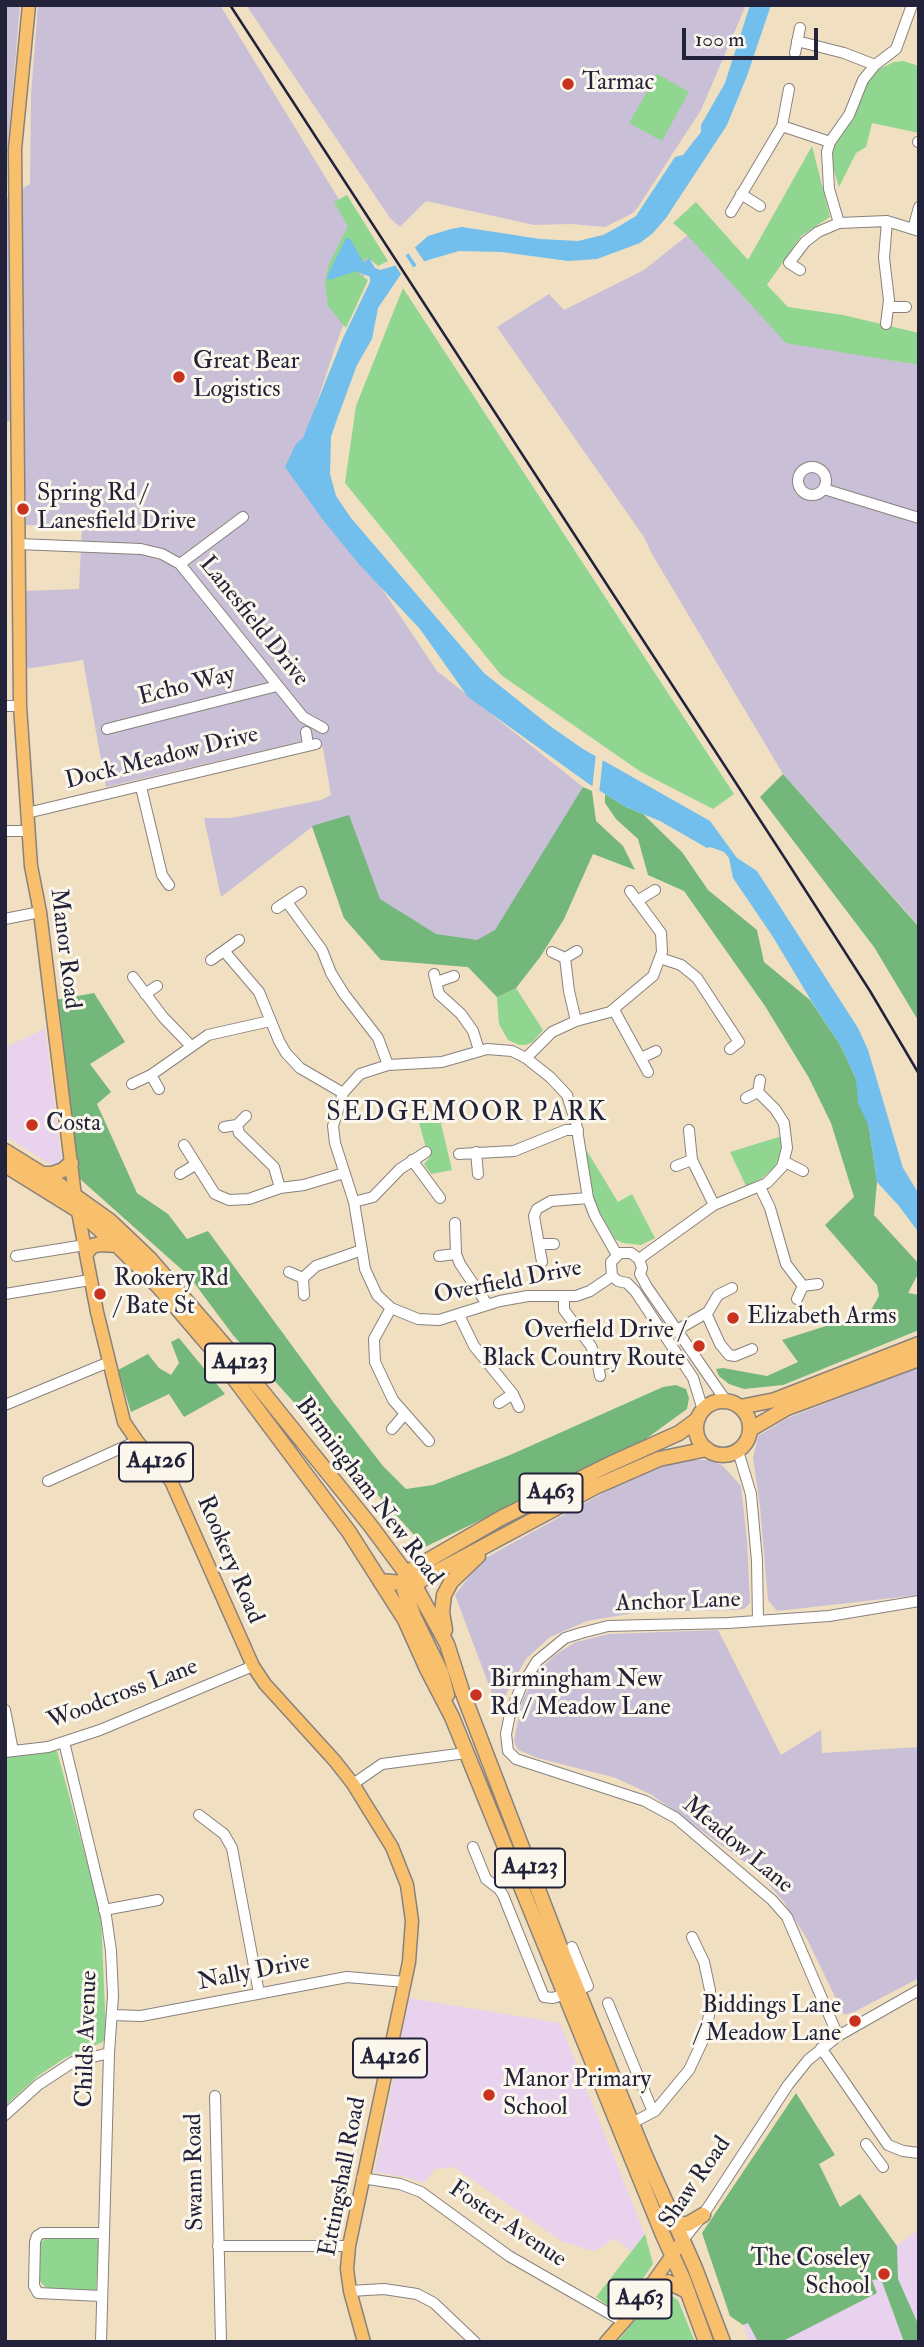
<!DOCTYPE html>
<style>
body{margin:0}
#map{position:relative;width:924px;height:2347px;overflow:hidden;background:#f0e0c1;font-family:"IM FELL Double Pica",serif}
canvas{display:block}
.frame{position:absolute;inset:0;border:7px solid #22223b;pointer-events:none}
.scale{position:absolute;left:682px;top:28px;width:136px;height:32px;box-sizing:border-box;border:4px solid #22223b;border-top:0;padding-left:9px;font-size:21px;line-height:24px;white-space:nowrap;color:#22223b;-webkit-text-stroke:5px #fbf7ec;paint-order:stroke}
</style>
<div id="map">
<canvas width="924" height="2347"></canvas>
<div class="frame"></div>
<div class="scale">100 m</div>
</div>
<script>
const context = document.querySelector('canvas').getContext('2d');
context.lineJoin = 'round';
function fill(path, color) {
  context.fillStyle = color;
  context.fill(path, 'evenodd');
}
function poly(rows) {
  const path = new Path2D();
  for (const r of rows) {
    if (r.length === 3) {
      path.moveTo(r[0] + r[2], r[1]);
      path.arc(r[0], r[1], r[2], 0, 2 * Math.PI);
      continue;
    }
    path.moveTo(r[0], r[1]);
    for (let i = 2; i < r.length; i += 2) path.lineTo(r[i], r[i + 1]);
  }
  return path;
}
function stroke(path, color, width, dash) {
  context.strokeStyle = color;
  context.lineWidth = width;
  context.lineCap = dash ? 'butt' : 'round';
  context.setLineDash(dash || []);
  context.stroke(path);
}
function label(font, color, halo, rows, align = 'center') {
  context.font = font + ' "IM FELL Double Pica",serif';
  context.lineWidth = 6;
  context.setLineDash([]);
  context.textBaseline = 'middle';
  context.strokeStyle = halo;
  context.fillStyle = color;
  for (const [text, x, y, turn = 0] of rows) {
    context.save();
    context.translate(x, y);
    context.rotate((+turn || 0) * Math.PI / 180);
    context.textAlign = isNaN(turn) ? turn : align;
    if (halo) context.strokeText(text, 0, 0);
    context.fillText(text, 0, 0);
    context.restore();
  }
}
const built = poly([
 [45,1029,62,1163,56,1166,50,1164,5,1136,5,1047],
 [409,1998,560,2023,645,2234,631,2251,613,2238,604,2246,593,2251,561,2241,454,2167,435,2169,424,2183,405,2177,375,2172],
 [919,2229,919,2342,749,2342,743,2325,812,2293,884,2255]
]);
const industrial = poly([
 [5,5,20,5,5,179],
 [38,5,220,5,373,255,339,336,297,462,437,671,583,787,574,804,564,919,540,957,516,988,497,997,468,967,381,960,344,918,312,827,221,897,204,818,231,818,321,800,331,795,323,748,317,738,106,787,83,660,25,669,25,591,79,589,82,526,25,525,23,318,10,318,12,420,5,423,5,199,30,184,31,95],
 [246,5,746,5,701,110,638,207,633,213,605,227,571,224,534,225,426,201,400,227,390,218],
 [688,235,786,342,919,365,919,926,783,774,652,554,644,537,497,327,549,294,564,310,644,270],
 [919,1367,919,1595,777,1611,768,1600,760,1506,753,1458,758,1436,788,1418],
 [680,1460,709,1460,722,1465,741,1486,747,1541,750,1603,744,1609,736,1610,640,1612,587,1621,550,1637,526,1659,509,1688,500,1709,493,1696,455,1595,482,1560,627,1480],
 [718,1630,781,1755,821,1730,822,1753,919,1747,919,1978,854,2012,844,2015,807,1939,784,1902,757,1871,652,1795,616,1778,538,1758,518,1750,514,1741,522,1701,538,1671,555,1655,576,1642,609,1634]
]);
const green = poly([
 [903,61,919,66,919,133,872,123,866,147,856,153,839,187,834,171,831,149,855,111,866,82,873,72,894,62],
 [657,74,689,92,662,141,629,123],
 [812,146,830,217,801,236,767,285,788,307,843,315,919,333,919,365,786,343,688,236,673,223,696,202,748,260],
 [347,195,388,261,378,266,367,257,359,274,368,280,346,328,328,306,325,282,329,264,348,226,334,202],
 [403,288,734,794,713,809,641,772,501,675,345,483,356,406],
 [516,988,543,1030,533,1042,526,1045,519,1045,508,1040,499,1024,497,997],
 [439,1115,452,1170,431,1174,424,1164,429,1158,430,1149,426,1148,418,1119],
 [782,1136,780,1153,775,1167,762,1178,746,1186,730,1152],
 [587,1151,618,1202,632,1194,655,1238,641,1245,623,1243,615,1239,595,1204,587,1168],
 [57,1751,101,1914,106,2034,103,2042,65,2058,38,2076,5,2106,5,1754],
 [645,2234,653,2264,622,2308,615,2311,596,2297],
 [47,2237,96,2238,99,2242,96,2290,50,2289,44,2286,40,2281,40,2248,41,2242],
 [667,2293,678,2300,695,2342,617,2342,654,2297]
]);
const forest = poly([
 [783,774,919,927,919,1022,874,947,760,797],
 [583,787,592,791,596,821,623,846,635,870,593,854,564,919,540,957,516,988,497,997,468,967,381,960,344,918,312,826,349,815,380,899,436,934,477,940,495,930],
 [605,794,626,807,643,814,682,852,708,890,757,930,764,962,810,1000,841,1046,856,1079,869,1127,877,1182,874,1215,919,1264,919,1272,908,1293,919,1295,919,1330,783,1385,744,1389,729,1384,719,1376,716,1369,723,1368,767,1376,798,1362,782,1340,870,1312,879,1296,877,1285,825,1225,854,1197,831,1123,809,1078,765,1006,684,891,648,875,638,839,616,819,605,803],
 [94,993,125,1042,90,1064,111,1092,97,1104,137,1193,168,1214,187,1239,208,1231,334,1403,383,1466,406,1489,433,1485,510,1455,663,1387,676,1385,686,1389,689,1398,687,1409,643,1441,425,1547,233,1335,189,1276,80,1179,55,1000],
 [179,1338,225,1394,184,1417,169,1394,131,1412,118,1370,148,1354,159,1368,171,1375,179,1363,171,1342],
 [796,2093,835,2155,819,2164,840,2207,860,2194,897,2246,898,2279,919,2326,919,2342,904,2342,881,2279,872,2280,877,2293,781,2342,758,2342,748,2323,743,2325,730,2316,702,2233]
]);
const water = poly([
 [750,5,771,5,747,76,727,125,666,218,653,233,640,243,597,259,568,261,502,252,459,251,425,261,401,274,378,308,372,339,357,365,336,422,331,437,330,474,336,496,351,518,484,673,550,726,583,749,710,821,737,858,757,871,858,1028,868,1050,903,1168,919,1194,919,1233,899,1206,877,1182,869,1127,858,1103,856,1079,841,1046,815,1007,773,937,733,878,729,858,724,852,710,847,707,848,660,821,626,807,589,784,468,697,420,629,358,563,323,520,285,467,296,444,303,438,343,338,370,282,370,277,357,271,329,280,327,277,346,238,350,239,364,263,369,258,375,268,380,270,394,266,428,236,451,229,462,227,540,239,578,241,603,235,616,228,636,216,675,157,683,155,701,132,701,125,725,83]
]);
const pier = poly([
 [413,245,426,264,419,269,407,251],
 [404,253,415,270,403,277,393,262],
 [596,753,603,757,599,794,592,790]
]);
const minor = poly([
 [797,41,844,53,875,65],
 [795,53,800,28],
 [782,126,830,142],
 [918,142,919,142],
 [741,194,760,206],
 [731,212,782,126,789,89],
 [839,223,829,189,827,152,830,142,849,115,863,80,875,65,896,49,912,5],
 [913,229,919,207],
 [800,270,789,263,805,242,818,232,839,223,887,221,919,231],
 [889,307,906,307],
 [886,324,889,300,884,258,887,221],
 [812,481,14],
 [824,489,919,518],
 [18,544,141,549,162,554,180,564,303,717,323,728],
 [180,564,243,517],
 [5,706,20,706],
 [107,729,277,686],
 [306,732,308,745],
 [141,787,162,875,169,885],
 [27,813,316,744],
 [5,831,28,831],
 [637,901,655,890],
 [287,902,322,950,331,973,344,994,378,1038,388,1065],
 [277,908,301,892],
 [5,919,40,912],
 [224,951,259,992,279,1041,286,1053,300,1068,343,1093],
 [552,952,565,958,569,991,576,1021],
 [565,958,577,951],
 [660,958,681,965,697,978,739,1042,730,1049],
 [211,960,239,940],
 [434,974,439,994,461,1014,473,1031,479,1050],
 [133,977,163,1017,191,1046],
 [437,982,454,976],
 [145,994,157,986],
 [614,1010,648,1072],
 [526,1058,552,1032,576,1021,610,1012,653,976,662,952,661,933,630,891],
 [641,1058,656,1051],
 [151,1075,159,1089],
 [132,1084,151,1075,208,1035,270,1021],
 [758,1092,760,1080],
 [237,1125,239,1133,274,1167,280,1188],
 [224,1127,237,1125,246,1116],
 [689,1130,692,1160,714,1205],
 [184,1145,215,1194,229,1200,249,1199,280,1188,304,1185,344,1173],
 [476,1152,478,1174],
 [459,1154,514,1151,566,1130,578,1130],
 [412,1160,440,1198],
 [785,1162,803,1171],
 [676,1166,692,1160],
 [180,1174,195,1165],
 [760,1187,770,1208,786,1264,803,1286],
 [354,1202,373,1197,400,1169,426,1152],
 [455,1223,456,1254,460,1264,487,1304],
 [540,1244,554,1244],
 [16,1256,85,1245],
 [439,1256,456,1254],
 [639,1259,714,1205,767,1183,782,1167,787,1148,784,1123,775,1109,758,1092,746,1098],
 [542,1262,534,1216,537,1209,551,1201,588,1198],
 [289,1272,303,1278],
 [612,1276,590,1291,576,1296,528,1296,500,1301,439,1320,418,1319,391,1308,377,1295,365,1269,354,1202,335,1143,333,1126,343,1093,360,1074,388,1065,442,1062,487,1049,512,1051,526,1058,550,1077,567,1095,576,1123,588,1198,595,1216,617,1255],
 [5,1294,90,1280],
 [304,1295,303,1278,316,1266,362,1250],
 [564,1296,564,1310,591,1346,598,1365,600,1376],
 [797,1299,803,1286,818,1284],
 [391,1308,374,1339,375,1362,393,1400,429,1441],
 [706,1313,720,1344,729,1355,735,1356,752,1349],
 [459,1315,474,1346,513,1394,499,1403],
 [677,1330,708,1312,718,1295,732,1288],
 [598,1365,613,1362],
 [513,1394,519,1407],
 [5,1405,109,1362],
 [703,1410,693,1378,635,1291,627,1283,618,1281,612,1276,611,1262,620,1253,631,1253,639,1259,642,1268,640,1274,647,1287,726,1401],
 [392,1429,404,1415],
 [738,1451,751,1494,757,1561,758,1621],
 [48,1481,137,1441],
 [5,1710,13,1751],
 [64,1742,106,1916,111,1951,113,1996,109,2053,101,2342],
 [5,1752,48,1747,100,1730,253,1666],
 [353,1784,382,1764,466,1753],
 [199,1815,224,1834,232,1848,259,1993],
 [473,1847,486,1879,499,1889,503,1895,544,1997,553,1998,588,1986,572,1947],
 [104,1910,158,1900],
 [608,2003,653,2112],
 [112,2015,141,2016,347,1977,405,1982],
 [838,2036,787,1917,772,1900,676,1818,645,1801,516,1759,508,1751,506,1734,510,1714,521,1687,537,1661,565,1638,581,1633,608,1626,728,1623,829,1616,919,1601],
 [821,2048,888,2145,903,2151,919,2153],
 [215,2096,221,2342],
 [5,2115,38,2085,73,2062,109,2053],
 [632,2123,655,2111,689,2070,705,2036,709,2015,710,1990,704,1962,692,1937],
 [866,2144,883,2167],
 [362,2178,400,2184,421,2192,509,2256,624,2322],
 [683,2240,703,2215,788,2085,808,2060,838,2036,919,1990],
 [218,2246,349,2246],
 [350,2291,384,2289,417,2294,434,2303,475,2342],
 [101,2296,38,2293,34,2286,35,2242,37,2236,42,2233,103,2233]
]);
const major = poly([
 [29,5,15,149,20,706,31,866,40,912,75,1196,97,1312,124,1422,137,1441,171,1481,253,1666,265,1684,335,1761,353,1784,392,1847,407,1885,412,1921,409,1962,349,2246,347,2269,350,2291,364,2342],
 [606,2342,628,2317,683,2240]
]);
const highway = poly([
 [5,1151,58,1184,110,1221,150,1259,232,1354,370,1525,414,1584,447,1644,462,1691,564,1957,644,2153,695,2268,723,2342],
 [5,1165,79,1211,117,1245,158,1286,212,1349,349,1532,405,1620,427,1669,452,1717,663,2235,683,2279,706,2342],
 [44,1174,52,1174,63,1170,71,1163],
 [87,1252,92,1246,100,1244,117,1245],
 [723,1428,27],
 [740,1407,775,1400,919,1344],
 [751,1429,787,1408,919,1359],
 [406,1573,501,1518,610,1464,679,1433,698,1419],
 [404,1578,402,1584,414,1617,441,1672,447,1695],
 [380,1581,414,1584,595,1487,659,1459,707,1449],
 [445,1630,442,1612,444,1595,451,1582,478,1556],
 [676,2224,688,2224,703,2215],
 [645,2291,668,2282,687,2291]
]);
const rail = poly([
 [230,5,786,860,870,991,919,1074]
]);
const markers = [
 [568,84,7,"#c8321e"],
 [179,377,7,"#c8321e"],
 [23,509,7,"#c8321e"],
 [32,1125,7,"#c8321e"],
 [100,1294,7,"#c8321e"],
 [733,1318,7,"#c8321e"],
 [699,1346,7,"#c8321e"],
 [476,1695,7,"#c8321e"],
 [855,2021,7,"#c8321e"],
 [489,2095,7,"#c8321e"],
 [884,2274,7,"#c8321e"]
];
const shields = [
 [240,1363,70],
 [156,1462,74],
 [551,1493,63],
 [530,1868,70],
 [390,2058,74],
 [640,2299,63]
];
const shieldNames = [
 ["A4123",240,1363],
 ["A4126",156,1462],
 ["A463",551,1493],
 ["A4123",530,1868],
 ["A4126",390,2058],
 ["A463",640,2299]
];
const poiNames = [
 ["Tarmac",582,84],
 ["Great Bear",193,363],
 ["Logistics",193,391],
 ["Spring Rd /",37,495],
 ["Lanesfield Drive",37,523],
 ["Costa",46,1125],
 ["Rookery Rd",114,1280],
 ["/ Bate St",114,1308],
 ["Elizabeth Arms",747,1318],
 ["Overfield Drive /",685,1332,"right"],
 ["Black Country Route",685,1360,"right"],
 ["Birmingham New",490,1681],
 ["Rd / Meadow Lane",490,1709],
 ["Biddings Lane",841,2007,"right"],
 ["/ Meadow Lane",841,2035,"right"],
 ["Manor Primary",503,2081],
 ["School",503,2109],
 ["The Coseley",870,2260,"right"],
 ["School",870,2288,"right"]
];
const streetNames = [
 ["Lanesfield Drive",253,622,51],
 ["Echo Way",187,687,-14],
 ["Dock Meadow Drive",162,759,-14],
 ["Manor Road",64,949,83],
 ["Overfield Drive",508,1283,-11],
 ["Birmingham New Road",368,1492,53],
 ["Rookery Road",229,1560,67],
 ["Anchor Lane",678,1603,-2],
 ["Woodcross Lane",123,1695,-21],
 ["Meadow Lane",737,1846,40],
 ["Nally Drive",254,1973,-11],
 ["Childs Avenue",88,2039,-88],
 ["Swann Road",196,2172,-91],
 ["Ettingshall Road",344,2177,-79],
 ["Shaw Road",696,2183,-55],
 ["Foster Avenue",507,2225,34]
];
const neighbourhoodNames = [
 ["SEDGEMOOR PARK",467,1114]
];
fill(built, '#e9d2ed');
fill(industrial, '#c9bfd7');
fill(green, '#90d690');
fill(forest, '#74b77a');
fill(water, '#72beec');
fill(pier, '#f0e0c1');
stroke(minor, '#89817e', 12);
stroke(major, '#89817e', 15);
stroke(highway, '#89817e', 17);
stroke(minor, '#fff', 10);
stroke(major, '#f8bf6c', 12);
stroke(highway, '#f8bf6c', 14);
stroke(rail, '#22223b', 2.5);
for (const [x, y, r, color] of markers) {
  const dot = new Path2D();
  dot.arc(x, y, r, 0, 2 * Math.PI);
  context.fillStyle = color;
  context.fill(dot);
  stroke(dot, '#fbf7ec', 2.5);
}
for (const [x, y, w] of shields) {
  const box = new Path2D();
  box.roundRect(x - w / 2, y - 19.5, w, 39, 5);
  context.fillStyle = '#fbf7ec';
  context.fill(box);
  stroke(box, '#22223b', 2);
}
label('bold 23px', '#22223b', null, shieldNames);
label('24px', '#22223b', '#fbf7ec', poiNames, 'left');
label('24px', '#22223b', '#fbf7ec', streetNames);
context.letterSpacing = '2px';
label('26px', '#22223b', '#fbf7ec', neighbourhoodNames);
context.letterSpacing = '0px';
</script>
